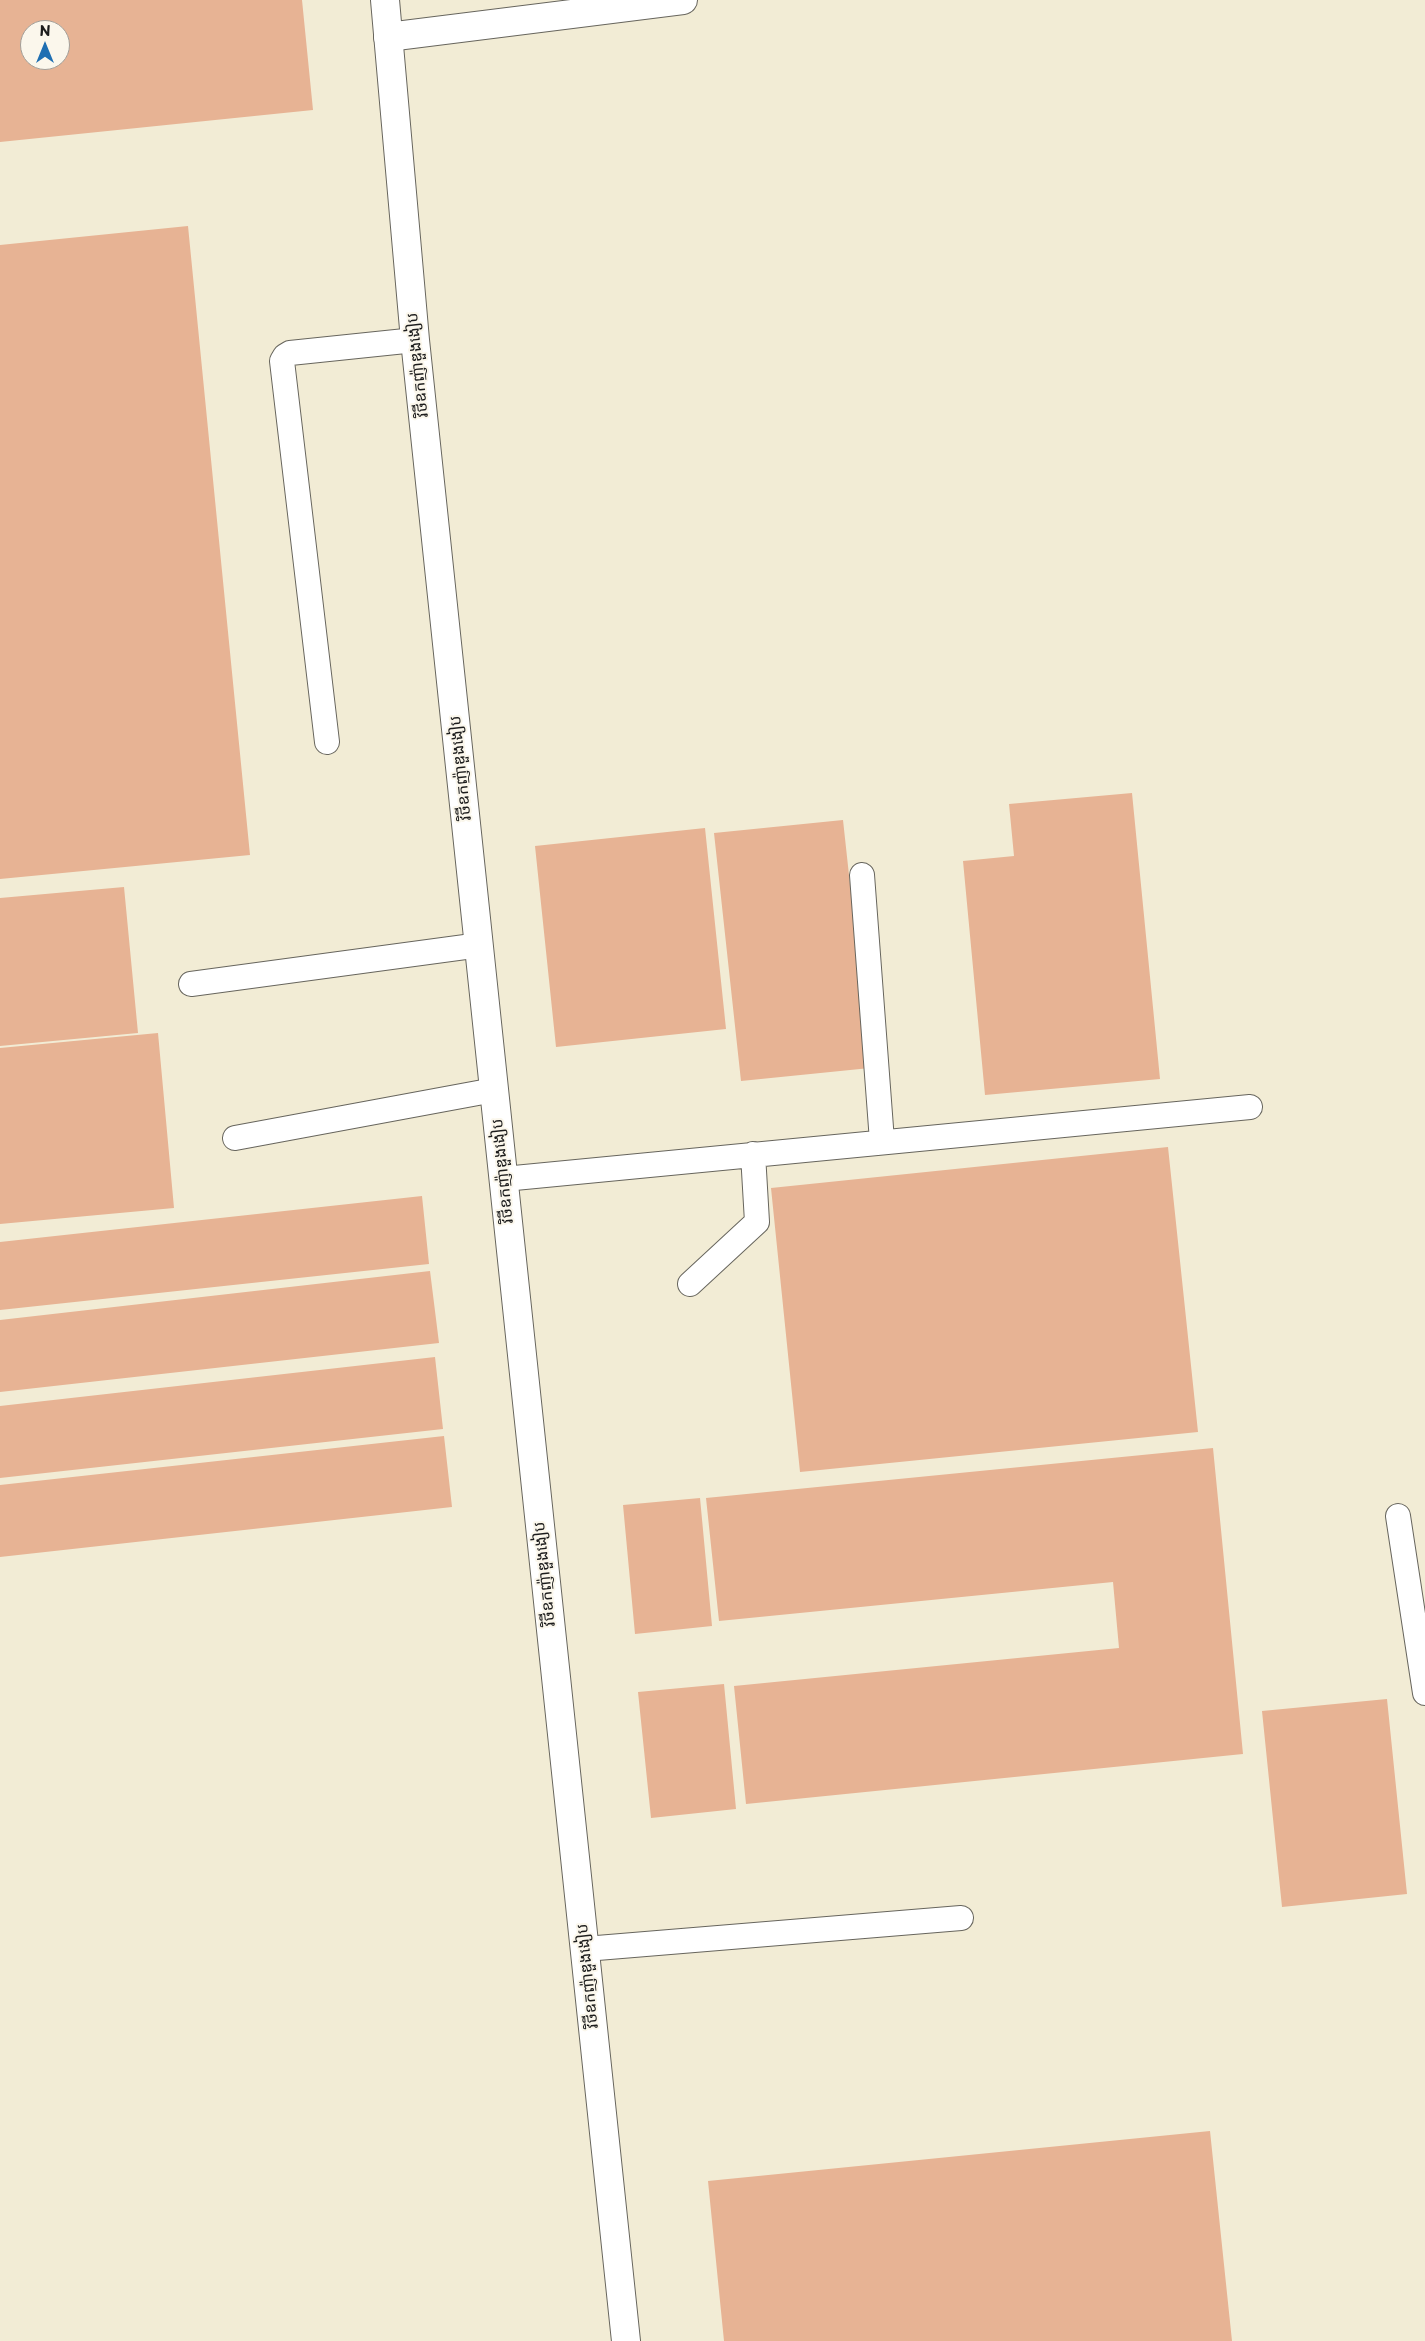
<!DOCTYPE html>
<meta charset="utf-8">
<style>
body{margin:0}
#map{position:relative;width:1425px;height:2341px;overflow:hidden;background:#f2ecd5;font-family:"Playpen Sans",sans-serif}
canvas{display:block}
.north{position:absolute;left:20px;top:20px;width:50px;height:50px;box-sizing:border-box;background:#fbf7ec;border:1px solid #a29f99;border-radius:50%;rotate:0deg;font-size:14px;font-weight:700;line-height:20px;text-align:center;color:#1c1c1c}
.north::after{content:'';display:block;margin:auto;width:18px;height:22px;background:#1f6fb2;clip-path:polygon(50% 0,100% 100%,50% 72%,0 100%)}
</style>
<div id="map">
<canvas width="1425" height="2341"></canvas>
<div class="north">N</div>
</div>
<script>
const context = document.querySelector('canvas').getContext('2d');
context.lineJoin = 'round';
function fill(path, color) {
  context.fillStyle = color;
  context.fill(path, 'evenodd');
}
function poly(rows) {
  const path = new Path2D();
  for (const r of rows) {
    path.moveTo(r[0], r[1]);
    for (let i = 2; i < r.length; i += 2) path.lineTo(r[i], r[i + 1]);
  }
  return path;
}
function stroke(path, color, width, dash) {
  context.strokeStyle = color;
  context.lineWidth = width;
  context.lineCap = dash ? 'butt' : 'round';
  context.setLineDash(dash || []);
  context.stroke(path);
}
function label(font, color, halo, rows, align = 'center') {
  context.font = font + ' "Playpen Sans","Noto Sans Khmer",sans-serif';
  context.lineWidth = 4;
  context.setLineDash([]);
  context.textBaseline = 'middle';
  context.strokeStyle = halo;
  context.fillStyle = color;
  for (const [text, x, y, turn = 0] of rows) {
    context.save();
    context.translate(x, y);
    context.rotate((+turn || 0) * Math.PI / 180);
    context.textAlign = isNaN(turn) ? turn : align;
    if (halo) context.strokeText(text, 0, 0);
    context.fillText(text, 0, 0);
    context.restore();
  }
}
const building = poly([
 [0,0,302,0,313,110,0,142],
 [30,30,60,30,60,60,30,60],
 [188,226,250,855,0,879,0,245],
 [1132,793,1160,1079,985,1095,963,861,1014,856,1009,804],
 [843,820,870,1068,741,1081,714,833],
 [705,828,726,1029,556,1047,535,846],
 [124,887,138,1033,0,1046,0,898],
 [158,1033,174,1208,0,1224,0,1048],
 [1168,1147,1198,1432,800,1472,771,1188],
 [422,1196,429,1264,0,1310,0,1242],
 [430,1271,439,1343,0,1392,0,1320],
 [435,1357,443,1429,0,1478,0,1406],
 [444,1436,452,1507,0,1557,0,1485],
 [1213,1448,1243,1754,746,1804,734,1686,1119,1648,1113,1582,719,1621,706,1498],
 [700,1498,712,1626,635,1634,623,1505],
 [724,1684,736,1809,651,1818,638,1692],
 [1387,1699,1407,1894,1282,1907,1262,1711],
 [1210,2131,1232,2341,724,2341,708,2181]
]);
const service = poly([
 [327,742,282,361,285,356,290,353,415,340],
 [862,875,882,1141],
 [191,984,480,945],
 [235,1138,494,1090],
 [504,1179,1250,1107],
 [690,1284,757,1222,753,1154],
 [1398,1516,1425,1693],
 [585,1949,961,1918]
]);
const minor = poly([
 [388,37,683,0]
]);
const tertiary = poly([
 [385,0,415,340,626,2341]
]);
const streetNames = [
 ["វិថីឧកញ៉ាឌួងងៀប",418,365,-96],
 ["វិថីឧកញ៉ាឌួងងៀប",461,768,-96],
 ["វិថីឧកញ៉ាឌួងងៀប",503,1171,-96],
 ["វិថីឧកញ៉ាឌួងងៀប",545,1574,-96],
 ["វិថីឧកញ៉ាឌួងងៀប",588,1976,-96]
];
fill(building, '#e7b394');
stroke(service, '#67655d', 26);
stroke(minor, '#67655d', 30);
stroke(tertiary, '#67655d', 30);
stroke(service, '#fff', 24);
stroke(minor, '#fff', 28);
stroke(tertiary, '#fff', 28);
label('16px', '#1c1c1c', '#fbf7ec', streetNames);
</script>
